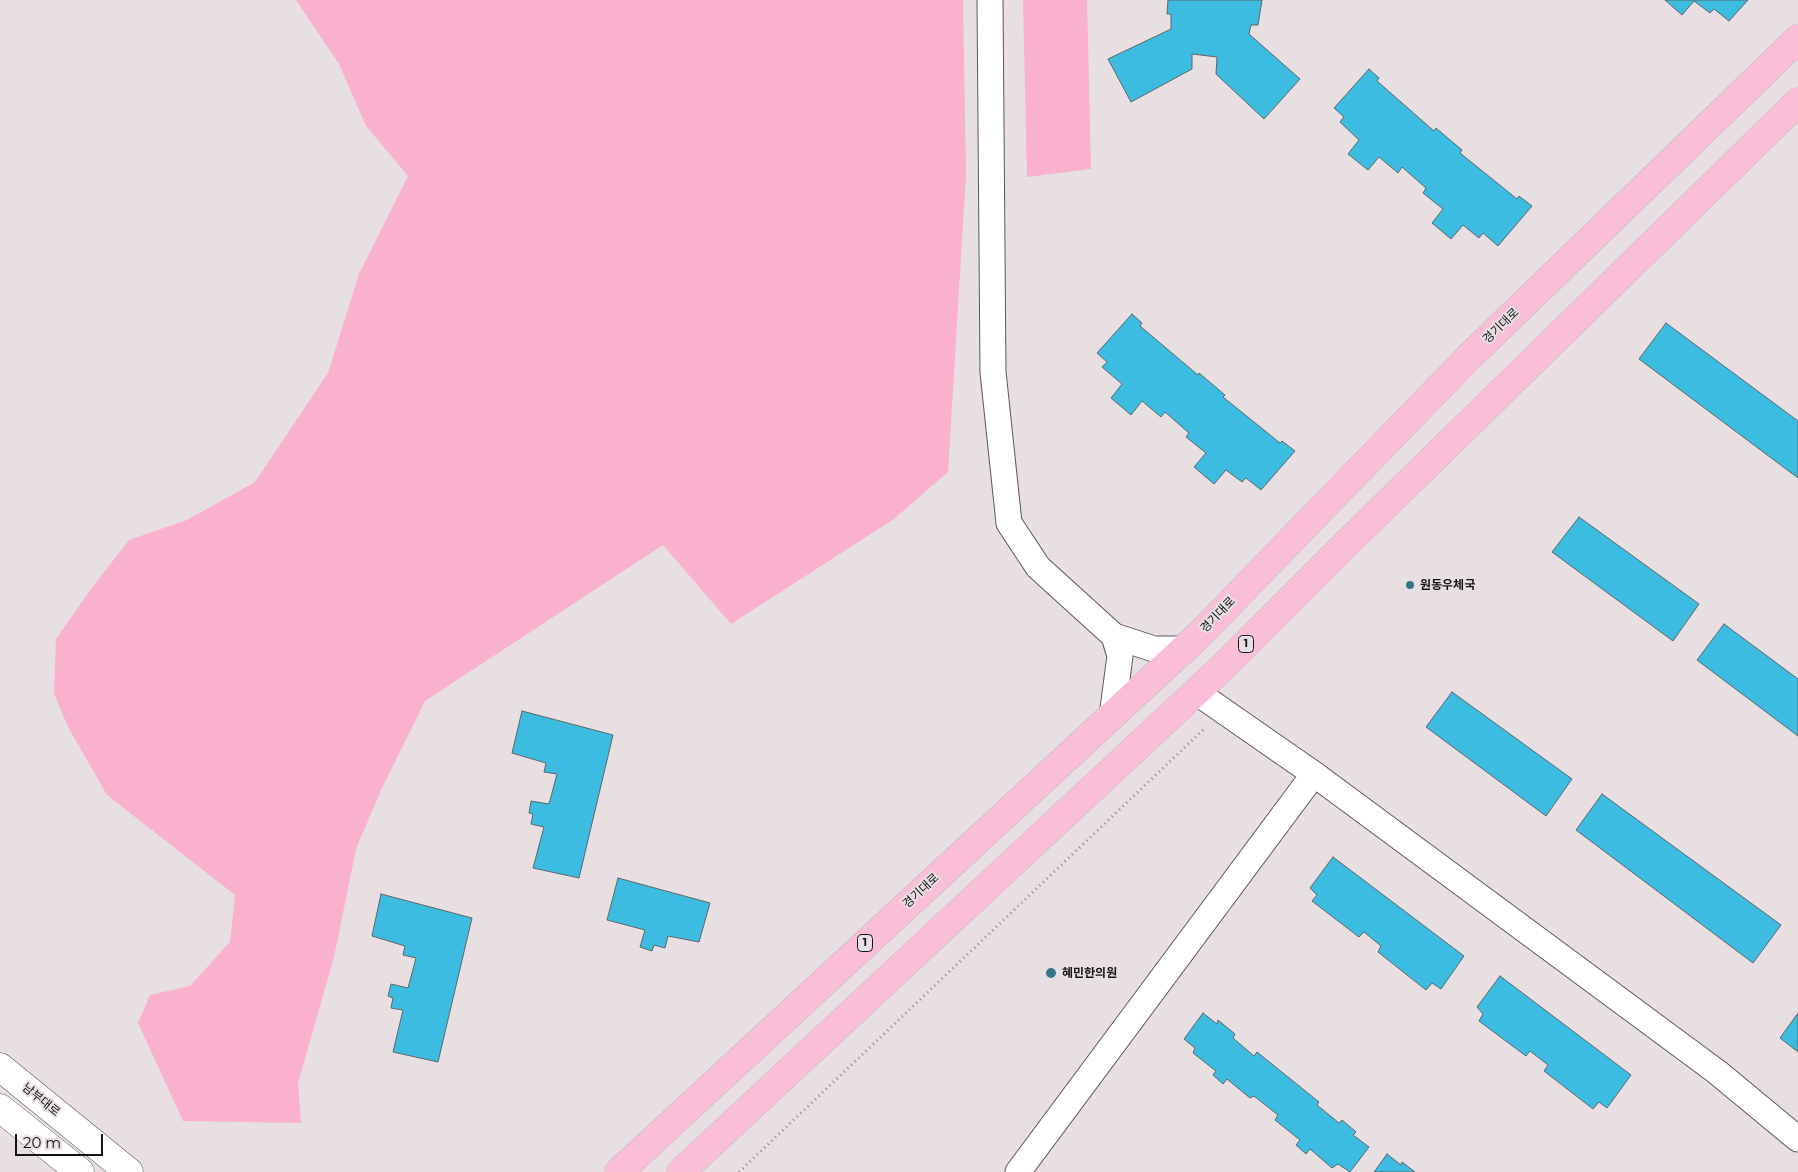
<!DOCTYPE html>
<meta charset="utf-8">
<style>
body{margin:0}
#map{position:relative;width:1798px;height:1172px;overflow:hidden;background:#e7dfe2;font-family:Montserrat,sans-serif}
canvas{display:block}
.scale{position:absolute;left:15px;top:1134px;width:88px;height:22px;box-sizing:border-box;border:2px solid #161314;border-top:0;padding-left:6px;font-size:15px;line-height:18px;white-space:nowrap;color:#161314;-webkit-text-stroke:4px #e7dfe2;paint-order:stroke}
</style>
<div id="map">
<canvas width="1798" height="1172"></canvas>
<div class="scale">20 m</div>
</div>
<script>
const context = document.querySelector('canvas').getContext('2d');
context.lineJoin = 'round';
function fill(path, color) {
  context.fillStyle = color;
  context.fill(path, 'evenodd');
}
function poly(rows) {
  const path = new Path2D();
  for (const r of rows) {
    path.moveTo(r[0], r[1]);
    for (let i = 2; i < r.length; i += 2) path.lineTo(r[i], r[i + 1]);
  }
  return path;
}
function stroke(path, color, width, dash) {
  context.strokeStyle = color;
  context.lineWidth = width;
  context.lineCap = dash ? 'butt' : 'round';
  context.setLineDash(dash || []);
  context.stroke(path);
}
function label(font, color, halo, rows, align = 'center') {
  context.font = font + ' Montserrat,"Noto Sans KR",sans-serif';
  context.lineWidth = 4;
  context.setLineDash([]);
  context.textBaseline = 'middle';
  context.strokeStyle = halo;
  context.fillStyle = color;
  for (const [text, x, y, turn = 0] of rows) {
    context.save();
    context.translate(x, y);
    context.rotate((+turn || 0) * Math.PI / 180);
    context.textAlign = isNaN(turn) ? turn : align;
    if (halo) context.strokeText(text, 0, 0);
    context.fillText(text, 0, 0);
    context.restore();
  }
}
const green = poly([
 [296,0,963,0,966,174,948,472,894,519,731,624,663,545,425,701,381,790,356,849,334,957,298,1083,301,1123,183,1121,138,1023,150,995,190,986,230,942,235,895,107,795,68,727,54,693,56,639,91,589,129,540,187,520,255,482,328,373,359,274,408,176,366,126,339,64],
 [1023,0,1087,0,1091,169,1027,177]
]);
const building = poly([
 [1168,0,1262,0,1258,25,1251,25,1249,34,1300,79,1264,119,1216,74,1217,57,1192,54,1192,69,1131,102,1108,59,1171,29,1171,14,1167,14,1168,0],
 [1665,0,1748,0,1729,21,1714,9,1710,13,1694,1,1682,15,1665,0],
 [1369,69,1379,78,1377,81,1434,131,1436,128,1462,150,1460,153,1517,199,1519,196,1532,206,1498,246,1483,233,1479,238,1463,225,1451,239,1432,223,1443,209,1423,193,1426,188,1402,167,1398,173,1379,157,1368,170,1348,154,1359,140,1340,122,1344,117,1334,108,1369,69],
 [1132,314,1142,323,1140,326,1198,375,1199,373,1225,395,1223,397,1280,443,1282,441,1295,451,1261,490,1246,478,1242,482,1226,470,1214,484,1194,467,1206,453,1186,437,1189,433,1165,412,1161,417,1142,401,1131,415,1111,398,1122,384,1102,367,1107,362,1097,353,1132,314],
 [1666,323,1798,421,1798,478,1639,359,1666,323],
 [1579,517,1699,604,1673,641,1552,552,1579,517],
 [1724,624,1798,679,1798,736,1697,660,1724,624],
 [1452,692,1572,779,1546,816,1426,727,1452,692],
 [522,711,613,735,579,878,533,868,544,827,531,824,533,814,529,813,531,801,549,804,557,774,544,772,546,763,512,753,522,711],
 [1602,794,1781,925,1753,963,1576,830,1602,794],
 [1333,857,1464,956,1441,989,1432,983,1426,990,1378,952,1381,946,1364,932,1359,937,1312,901,1317,895,1310,888,1333,857],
 [618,878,710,903,699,942,668,936,665,948,654,945,652,951,640,947,645,930,607,920,618,878],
 [381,894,472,918,438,1062,393,1052,403,1010,391,1008,393,998,388,996,391,984,408,988,416,958,403,955,405,946,372,936,381,894],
 [1500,976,1631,1075,1607,1108,1599,1102,1593,1109,1544,1071,1548,1065,1530,1051,1526,1056,1479,1021,1483,1014,1477,1007,1500,976],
 [1203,1013,1217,1024,1218,1020,1235,1034,1233,1038,1254,1056,1257,1052,1319,1102,1317,1105,1339,1123,1342,1120,1356,1132,1353,1135,1369,1147,1350,1172,1338,1164,1332,1168,1310,1149,1306,1154,1296,1145,1300,1140,1275,1120,1278,1115,1254,1096,1250,1098,1227,1079,1223,1084,1213,1075,1216,1071,1193,1053,1195,1048,1184,1039,1203,1013],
 [1798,1013,1798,1052,1780,1038,1798,1013],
 [1387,1154,1401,1165,1402,1162,1415,1172,1374,1172,1387,1154]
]);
const path = poly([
 [739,1172,1204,729]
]);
const minor = poly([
 [990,0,993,372,1009,523,1038,567,1114,636,1154,649,1183,649],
 [1196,692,1314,774,1717,1072,1798,1139],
 [1112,716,1120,656,1114,636],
 [1018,1172,1314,774]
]);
const secondary = poly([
 [0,1067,129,1172],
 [0,1108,80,1172]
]);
const primary = poly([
 [619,1172,1198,636,1469,357,1798,39],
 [681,1172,1225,665,1348,542,1798,102]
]);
const markers = [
 [1410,585,5,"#357589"],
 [1051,973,6,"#357589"]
];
const shields = [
 [1246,644,15],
 [865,943,15]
];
const shieldNames = [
 ["1",1246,644],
 ["1",865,943]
];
const streetNames = [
 ["경기대로",1501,326,-44],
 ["경기대로",1218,615,-46],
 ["경기대로",921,891,-43],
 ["남부대로",41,1100,39]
];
const poiNames = [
 ["원동우체국",1420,585],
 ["혜민한의원",1062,973]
];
fill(green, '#f9b1ce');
fill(building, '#3cbce0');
stroke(building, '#5f6668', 1);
stroke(minor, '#5e575a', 27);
stroke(secondary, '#5e575a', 29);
stroke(primary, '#bebdbd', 29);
stroke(path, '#908a8d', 3, [1, 4]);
stroke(minor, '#fff', 25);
stroke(secondary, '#fff', 28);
stroke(primary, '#fbbed9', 28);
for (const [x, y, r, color] of markers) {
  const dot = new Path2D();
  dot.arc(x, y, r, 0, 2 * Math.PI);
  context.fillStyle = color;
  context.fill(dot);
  stroke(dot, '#e7dfe2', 2);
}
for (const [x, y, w] of shields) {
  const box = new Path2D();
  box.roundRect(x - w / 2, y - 8.5, w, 17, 4);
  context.fillStyle = '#e7dfe2';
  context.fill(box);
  stroke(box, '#161314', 1);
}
label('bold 11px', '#161314', null, shieldNames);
label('12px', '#161314', '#e7dfe2', streetNames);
label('bold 12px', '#161314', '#e7dfe2', poiNames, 'left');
</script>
